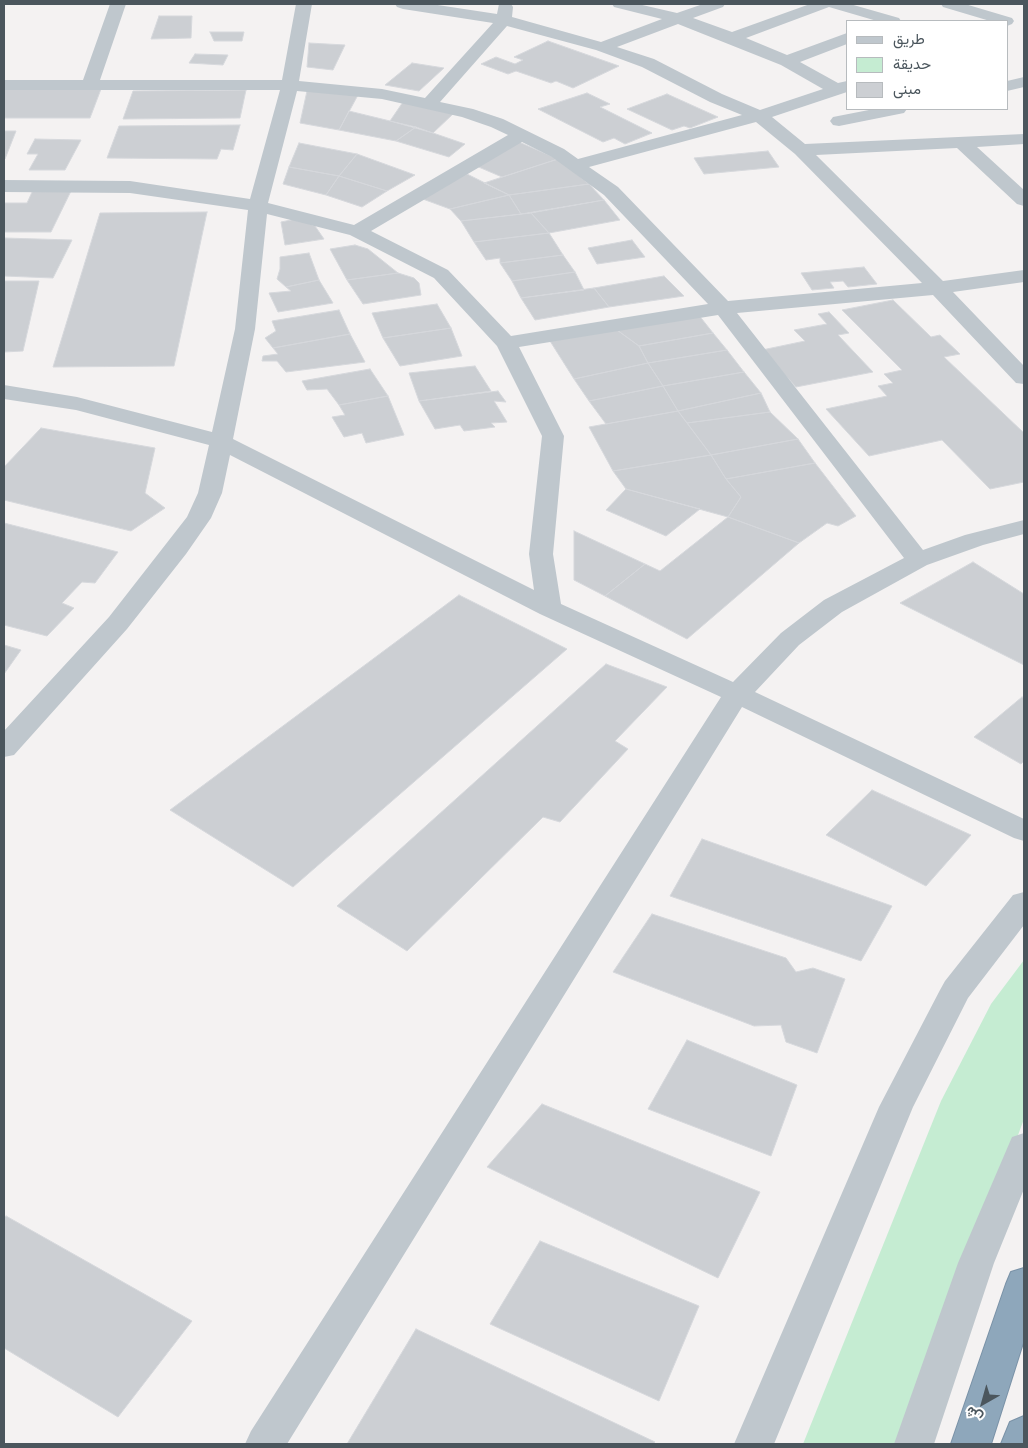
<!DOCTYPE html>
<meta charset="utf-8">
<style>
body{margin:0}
#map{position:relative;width:1028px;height:1448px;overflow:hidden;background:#f4f2f2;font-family:"Noto Sans",Vazirmatn,sans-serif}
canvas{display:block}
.frame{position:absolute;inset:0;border:5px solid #4b565d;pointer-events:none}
.legend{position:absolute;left:846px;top:20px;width:162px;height:90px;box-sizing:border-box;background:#fff;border:1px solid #b7bbbe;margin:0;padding:6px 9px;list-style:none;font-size:15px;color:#4b565d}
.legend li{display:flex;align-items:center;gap:10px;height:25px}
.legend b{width:25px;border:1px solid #b7bbbe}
.north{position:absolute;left:958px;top:1378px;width:50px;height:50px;-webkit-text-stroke:4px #fff;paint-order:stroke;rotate:218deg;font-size:14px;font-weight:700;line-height:20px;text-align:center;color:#4b565d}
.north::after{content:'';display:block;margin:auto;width:18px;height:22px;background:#4b565d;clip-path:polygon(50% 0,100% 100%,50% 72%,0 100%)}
</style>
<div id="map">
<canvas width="1028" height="1448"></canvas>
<div class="frame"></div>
<ul class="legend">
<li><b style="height:6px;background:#bfc7cd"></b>طريق</li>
<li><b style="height:14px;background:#c5ecd2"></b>حديقة</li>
<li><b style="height:14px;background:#cccfd3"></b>مبنى</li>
</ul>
<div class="north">ش</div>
</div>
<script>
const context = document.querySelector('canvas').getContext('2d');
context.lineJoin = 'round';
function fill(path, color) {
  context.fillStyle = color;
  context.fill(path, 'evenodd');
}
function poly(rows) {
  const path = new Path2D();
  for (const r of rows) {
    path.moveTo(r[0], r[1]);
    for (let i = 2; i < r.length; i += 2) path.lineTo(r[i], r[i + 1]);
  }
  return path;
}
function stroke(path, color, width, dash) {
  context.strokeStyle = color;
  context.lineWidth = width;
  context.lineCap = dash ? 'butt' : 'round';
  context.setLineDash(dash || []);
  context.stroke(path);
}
const green = poly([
 [1024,960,1024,1119,903,1444,803,1444,941,1101,991,1004]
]);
const building = poly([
 [159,16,192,16,191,38,151,39,159,16],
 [210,32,244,32,242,41,214,41,210,32],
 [548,41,619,66,573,88,556,81,551,83,516,71,508,74,481,64,496,57,515,64,523,60,514,57,548,41],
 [309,43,345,45,333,70,307,67,309,43],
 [195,54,228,55,223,65,189,63,195,54],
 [412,63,444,68,419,91,385,85,412,63],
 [4,88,101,89,90,118,4,118,4,88],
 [246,90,240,118,123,119,133,91,246,90],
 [307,91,358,95,339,130,300,123,307,91],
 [587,93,610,104,600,107,652,133,625,144,614,138,603,142,538,109,587,93],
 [667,94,718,117,690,128,684,126,672,130,627,109,667,94],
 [403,102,453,114,433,133,390,121,403,102],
 [349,111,390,121,416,127,396,141,339,130,349,111],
 [240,125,233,150,221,149,217,159,107,158,119,126,240,125],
 [416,127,433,133,465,144,449,157,396,141,416,127],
 [4,131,16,131,5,159,4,159,4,131],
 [35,139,81,140,65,170,29,170,38,154,27,154,35,139],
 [519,142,558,159,502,177,474,165,519,142],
 [299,143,357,154,339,176,289,167,299,143],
 [768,151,779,167,704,174,694,158,768,151],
 [357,154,415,175,387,191,339,176,357,154],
 [558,159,589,184,509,195,484,183,558,159],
 [289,167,339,176,326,195,283,184,289,167],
 [467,174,509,195,450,209,420,198,467,174],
 [339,176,387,191,362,207,326,195,339,176],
 [589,184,604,200,521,214,509,195,589,184],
 [33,190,71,191,51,232,4,232,4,203,27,203,33,190],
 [509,195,521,214,461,221,450,209,509,195],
 [604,200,620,220,549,233,531,213,604,200],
 [207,212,174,366,53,367,100,213,207,212],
 [531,213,549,233,474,242,461,221,531,213],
 [296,219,315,226,324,239,285,245,281,222,296,219],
 [549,233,563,255,500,263,500,258,486,260,474,242,549,233],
 [4,238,72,240,53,278,4,276,4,238],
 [632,240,645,257,597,264,588,248,632,240],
 [355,245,368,249,398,273,347,280,330,249,355,245],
 [309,253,319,280,286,287,277,279,280,269,280,257,309,253],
 [563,255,575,272,512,281,500,263,563,255],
 [864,267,877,284,848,287,843,281,830,282,834,288,812,290,801,273,864,267],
 [575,272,584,290,521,298,512,281,575,272],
 [398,273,414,278,419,283,421,295,363,304,347,280,398,273],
 [664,276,684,296,609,307,594,288,664,276],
 [319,280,333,303,278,312,269,293,291,291,286,287,319,280],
 [4,281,39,281,23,351,4,352,4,281],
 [594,288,609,307,535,320,521,298,594,288],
 [893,300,931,337,940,335,960,354,944,357,1024,433,1024,482,990,489,942,440,869,456,826,409,887,396,878,386,893,383,884,374,902,370,842,310,893,300],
 [437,304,451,328,383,338,372,313,437,304],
 [339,310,350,334,273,348,265,338,276,331,272,321,339,310],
 [829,312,849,333,838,335,873,372,796,387,762,350,805,341,794,330,827,324,818,314,829,312],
 [698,314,713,333,639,346,617,330,698,314],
 [451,328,462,356,400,366,383,338,451,328],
 [617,330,639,346,648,363,574,379,550,341,617,330],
 [713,333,727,350,648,363,639,346,713,333],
 [350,334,365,362,286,372,277,361,262,361,263,356,278,354,273,348,350,334],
 [727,350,744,372,663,386,648,363,727,350],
 [648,363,663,386,589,401,574,379,648,363],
 [475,366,491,391,419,401,409,373,475,366],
 [370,369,388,396,339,405,327,389,307,390,302,381,370,369],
 [744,372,761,393,678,411,663,386,744,372],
 [663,386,678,411,606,424,589,401,663,386],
 [498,391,506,402,494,401,507,422,491,423,495,427,464,431,460,425,435,429,419,401,498,391],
 [761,393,770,412,687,423,678,411,761,393],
 [388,396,404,435,366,443,362,433,344,437,332,417,345,415,339,405,388,396],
 [678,411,711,455,613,471,589,427,678,411],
 [770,412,798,439,711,455,687,423,770,412],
 [41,428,155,448,145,493,165,508,131,531,4,500,4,467,41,428],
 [798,439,815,463,726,479,711,455,798,439],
 [711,455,726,479,741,497,728,517,626,489,613,471,711,455],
 [815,463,856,516,838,526,827,523,799,543,728,517,741,497,726,479,815,463],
 [626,489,700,509,666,536,606,510,626,489],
 [728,517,799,543,687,639,605,596,645,564,660,571,728,517],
 [4,523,118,552,95,583,82,582,62,603,74,608,47,636,4,625,4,523],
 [574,531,645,564,605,596,574,580,574,531],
 [973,562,1024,594,1024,665,900,603,973,562],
 [459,595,567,649,293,887,170,810,459,595],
 [4,645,21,650,4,674,4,645],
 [606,664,667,687,615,741,628,749,560,822,543,817,407,951,337,906,606,664],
 [1022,697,1024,698,1024,761,1021,764,974,737,1022,697],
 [872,790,971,835,926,886,826,835,872,790],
 [702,839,892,906,861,961,670,896,702,839],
 [652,914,786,958,796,972,813,968,845,979,817,1053,786,1042,781,1025,754,1026,613,972,652,914],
 [687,1040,797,1085,771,1156,648,1109,687,1040],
 [542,1104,760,1192,718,1278,487,1167,542,1104],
 [6,1216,192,1321,118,1417,4,1348,4,1218,6,1216],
 [540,1241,699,1306,659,1401,490,1324,540,1241],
 [416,1329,655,1442,653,1444,347,1444,416,1329]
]);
const minor = poly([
 [110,4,126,4,100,80,282,80,296,4,312,4,299,81,382,89,425,98,493,23,403,9,397,7,395,4,431,4,497,14,499,4,511,4,513,7,512,17,601,42,662,19,614,7,612,4,638,4,677,13,703,4,725,4,723,7,693,18,732,32,810,4,850,4,899,18,901,21,877,21,829,7,746,38,787,55,847,33,847,44,800,62,838,83,847,81,847,92,772,117,805,144,1024,134,1024,144,977,147,1024,190,1024,206,1017,204,957,148,816,155,943,281,1024,270,1024,282,953,292,1024,366,1024,384,1016,383,933,295,737,313,923,550,965,535,1024,520,1024,534,983,545,927,565,842,612,799,645,755,692,1024,819,1024,841,1014,838,742,707,287,1444,245,1444,251,1431,721,697,540,614,230,455,222,493,211,518,186,554,127,629,14,755,4,757,4,731,109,617,187,517,198,493,209,445,76,410,4,399,4,385,77,397,212,432,235,329,248,210,130,193,4,192,4,180,130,181,250,199,280,90,4,90,4,80,83,80,110,4],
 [678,24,781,65,823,89,760,110,722,94,654,59,617,47,678,24],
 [507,26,596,50,642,67,710,102,742,115,578,159,564,149,503,119,473,109,440,102,507,26],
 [297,91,382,99,462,117,491,127,508,135,354,225,268,203,297,91],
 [756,122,795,154,922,283,728,301,618,187,589,167,756,122],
 [522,142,552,157,604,195,708,304,511,336,448,270,371,231,522,142],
 [267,214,350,235,434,278,497,346,542,436,529,554,534,590,233,439,255,329,267,214],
 [718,315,904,558,824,600,781,633,733,682,561,604,553,554,564,436,519,347,718,315],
 [941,4,965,4,1012,18,1014,21,1012,24,1007,26,1007,21,990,21,943,7,941,4],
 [1024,77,1024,87,1007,91,1007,81,1024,77],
 [874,109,907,109,904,113,839,126,833,125,830,121,833,117,874,109],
 [1024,892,1024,925,968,998,913,1107,774,1444,734,1444,879,1107,940,990,945,981,1013,895,1024,892],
 [1024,1133,1024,1189,994,1263,934,1444,894,1444,958,1263,1012,1137,1024,1133]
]);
const highway = poly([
 [1024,1268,1024,1340,991,1444,951,1444,1006,1284,1011,1272,1024,1268],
 [1024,1416,1024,1444,1001,1444,1010,1422,1024,1416]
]);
fill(green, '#c5ecd2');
fill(building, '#cccfd3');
stroke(building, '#d6d8dc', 1);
stroke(highway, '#7a92a7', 2);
fill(minor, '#bfc7cd');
fill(highway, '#8ea7bb');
</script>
